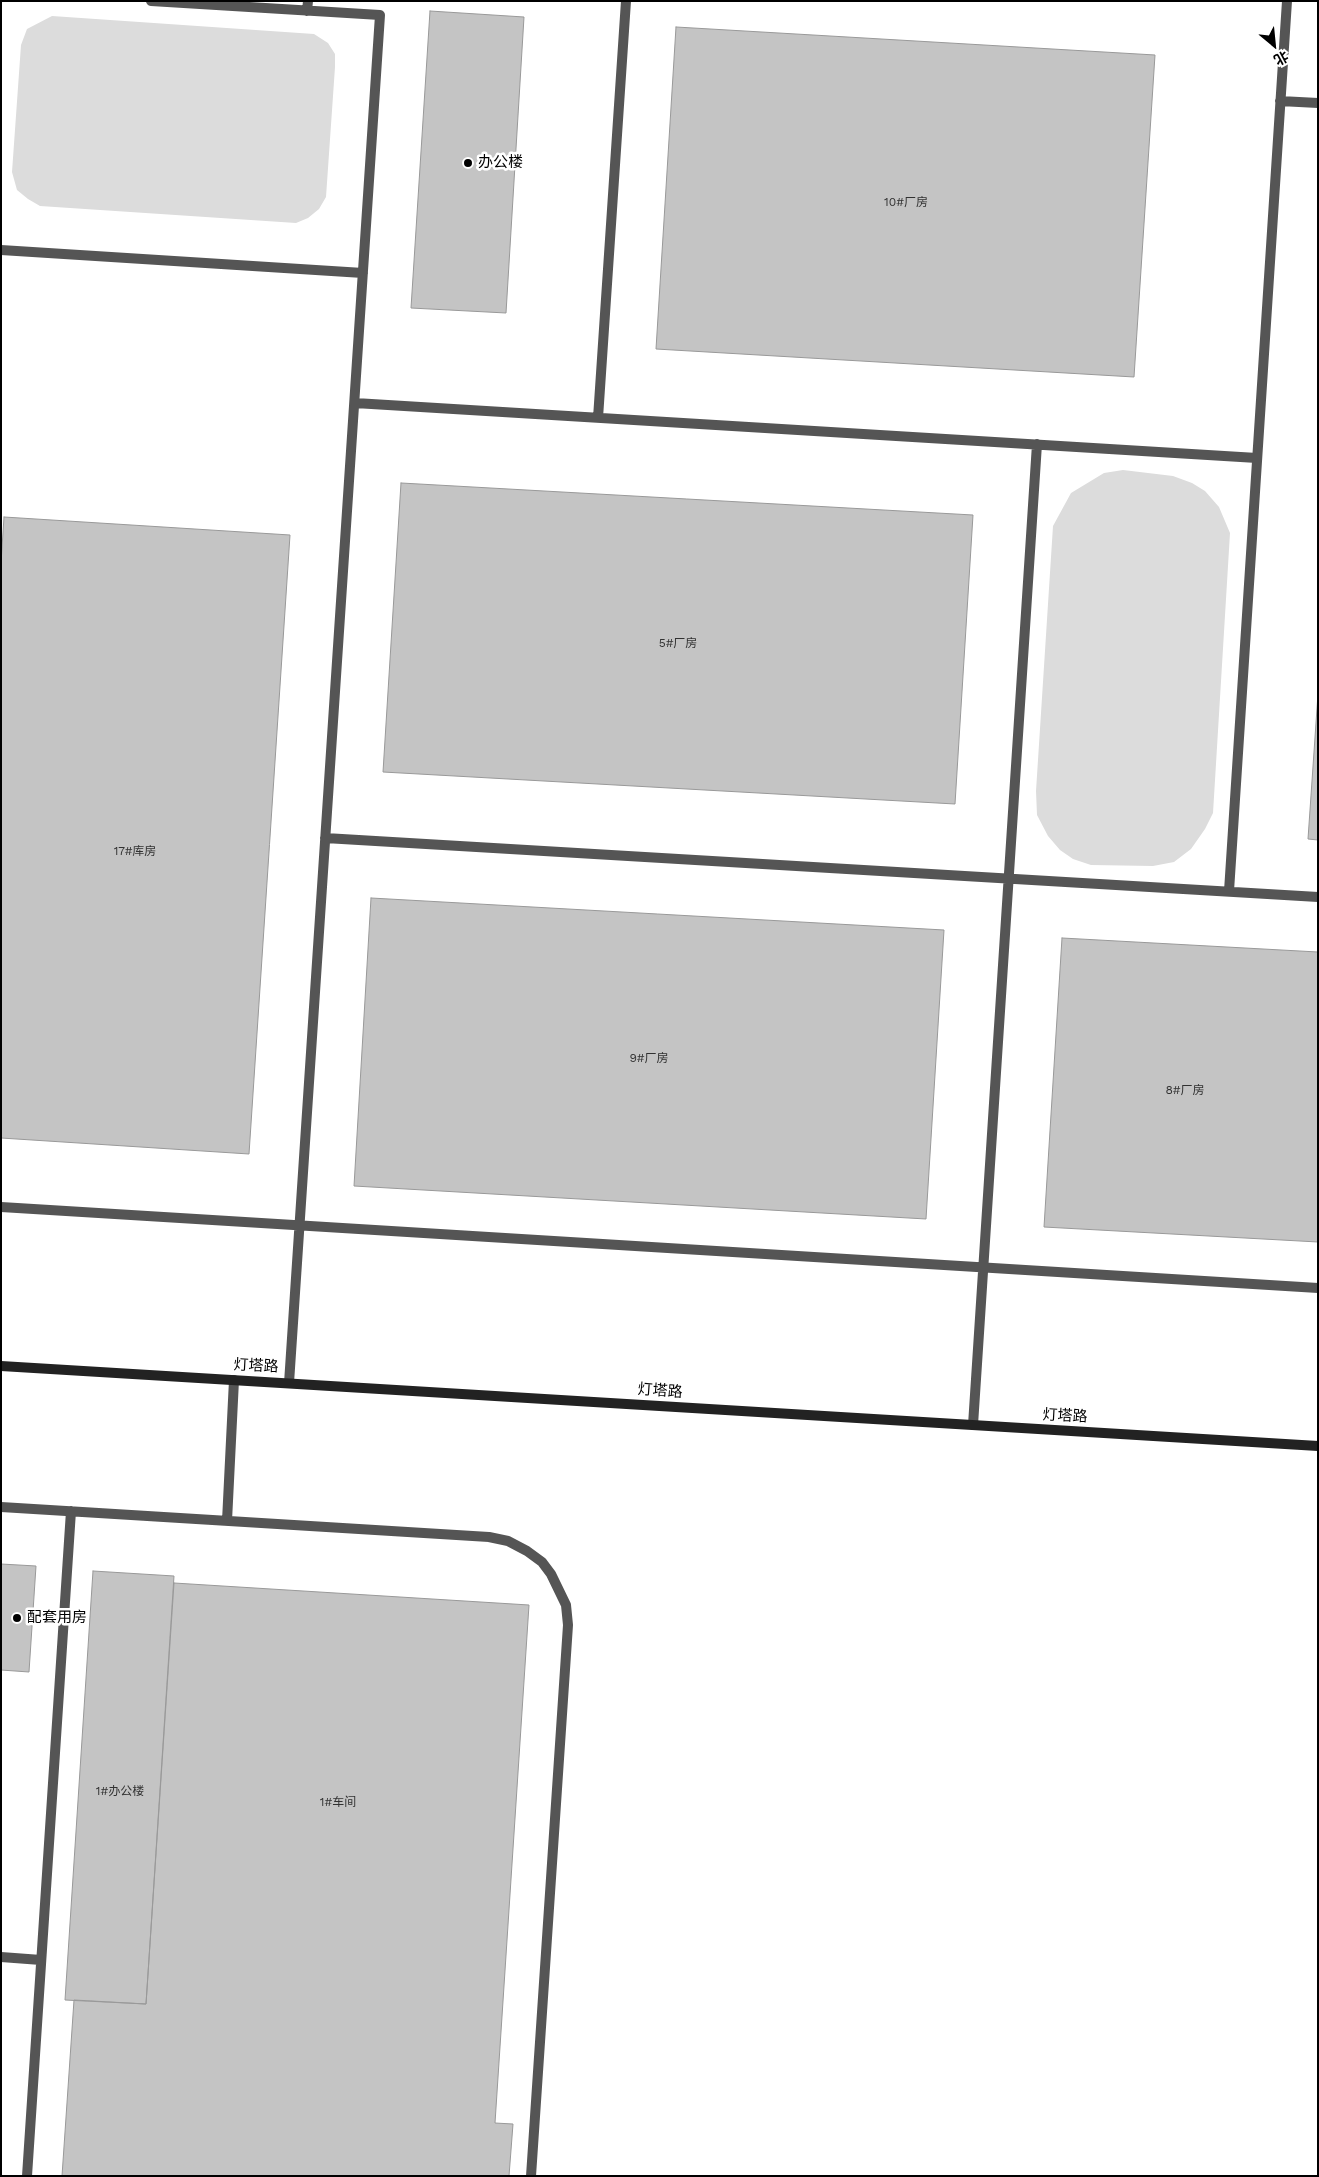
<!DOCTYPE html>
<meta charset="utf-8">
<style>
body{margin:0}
#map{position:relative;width:1319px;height:2177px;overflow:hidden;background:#fff;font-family:"Work Sans","Noto Sans SC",sans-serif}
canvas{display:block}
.frame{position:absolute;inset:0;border:2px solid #000;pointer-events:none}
.north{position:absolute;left:1249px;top:20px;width:50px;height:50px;-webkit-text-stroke:4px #fff;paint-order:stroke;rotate:152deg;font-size:14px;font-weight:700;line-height:20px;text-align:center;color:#000}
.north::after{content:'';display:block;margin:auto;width:18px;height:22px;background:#000;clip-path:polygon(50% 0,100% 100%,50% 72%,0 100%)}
</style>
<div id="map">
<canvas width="1319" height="2177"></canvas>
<div class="frame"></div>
<div class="north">北</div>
</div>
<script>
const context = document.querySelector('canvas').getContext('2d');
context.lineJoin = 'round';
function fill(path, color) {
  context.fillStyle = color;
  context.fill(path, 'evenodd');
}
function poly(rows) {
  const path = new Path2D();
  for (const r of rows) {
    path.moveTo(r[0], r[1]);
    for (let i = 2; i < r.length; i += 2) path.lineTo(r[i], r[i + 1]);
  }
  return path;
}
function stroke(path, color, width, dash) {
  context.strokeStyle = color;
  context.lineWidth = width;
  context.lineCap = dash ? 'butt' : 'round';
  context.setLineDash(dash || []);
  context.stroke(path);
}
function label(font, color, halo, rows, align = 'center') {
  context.font = font + ' "Work Sans","Noto Sans SC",sans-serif';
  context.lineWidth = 5;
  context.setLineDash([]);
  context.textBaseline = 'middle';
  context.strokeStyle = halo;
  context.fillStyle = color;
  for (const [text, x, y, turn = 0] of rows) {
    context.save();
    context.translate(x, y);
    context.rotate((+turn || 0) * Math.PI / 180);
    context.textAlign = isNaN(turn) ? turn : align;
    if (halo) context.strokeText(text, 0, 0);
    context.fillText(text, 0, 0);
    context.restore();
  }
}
const green = poly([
 [52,16,314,34,328,43,335,54,335,67,326,197,319,209,308,218,296,223,40,206,28,199,17,190,12,172,21,45,27,29],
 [1123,470,1173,476,1192,483,1205,491,1219,507,1230,533,1213,813,1205,829,1191,849,1174,862,1153,866,1091,865,1073,859,1060,850,1048,836,1037,815,1036,791,1053,526,1071,493,1104,473]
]);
const building = poly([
 [430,11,524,17,506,313,411,308,430,11],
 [676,27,1155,55,1134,377,656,349,676,27],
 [401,483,973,515,955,804,383,772,401,483],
 [4,517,290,535,249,1154,1,1138,1,563,4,517],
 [1318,694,1318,840,1308,839,1318,694],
 [371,898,944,930,926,1219,354,1186,371,898],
 [1062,938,1318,952,1318,1242,1044,1227,1062,938],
 [1,1564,36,1566,29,1672,1,1670,1,1564],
 [93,1571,174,1576,146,2004,65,2000,93,1571],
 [174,1583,529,1605,495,2123,513,2124,509,2176,62,2176,74,2000,146,2004,174,1583]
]);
const lane = poly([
 [151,1,380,15,289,1383],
 [307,11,308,1],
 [1280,101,1318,103],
 [1,250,363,273],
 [355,403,1257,458],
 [598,418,626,1],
 [325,838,1318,897],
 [1229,891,1287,1],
 [1,1207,1318,1288],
 [973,1425,1037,444],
 [1,1507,489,1537,508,1541,527,1551,542,1562,551,1574,566,1605,568,1625,531,2176],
 [227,1521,234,1380],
 [1,1957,41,1960],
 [27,2176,71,1511]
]);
const secondary = poly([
 [1,1366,1318,1446]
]);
const markers = [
 [468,163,5,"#000"],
 [17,1618,5,"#000"]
];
const numberNames = [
 ["10#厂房",906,202],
 ["5#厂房",678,643],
 ["17#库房",135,851],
 ["9#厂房",649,1058],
 ["8#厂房",1185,1090],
 ["1#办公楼",120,1791],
 ["1#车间",338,1802]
];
const poiNames = [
 ["办公楼",478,163],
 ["配套用房",27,1618]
];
const streetNames = [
 ["灯塔路",256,1366,3],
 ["灯塔路",660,1391,4],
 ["灯塔路",1065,1416,3]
];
fill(green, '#dcdcdc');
fill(building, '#c4c4c4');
stroke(building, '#999', 1);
stroke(lane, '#555', 10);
stroke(secondary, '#222', 10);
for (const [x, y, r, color] of markers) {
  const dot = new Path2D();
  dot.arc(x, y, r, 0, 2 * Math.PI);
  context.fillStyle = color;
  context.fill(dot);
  stroke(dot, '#fff', 2);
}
label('12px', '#313131', null, numberNames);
label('15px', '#000', '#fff', poiNames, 'left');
label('15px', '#000', '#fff', streetNames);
</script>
